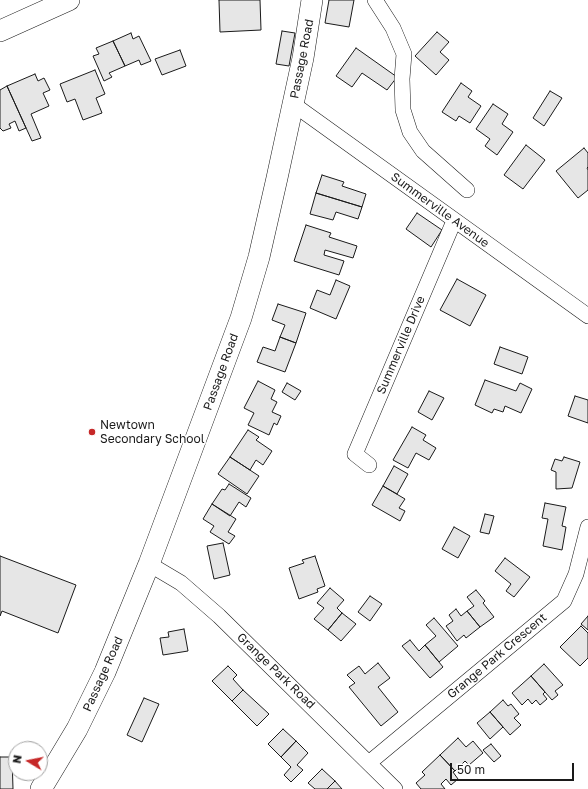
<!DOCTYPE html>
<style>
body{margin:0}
#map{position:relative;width:588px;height:789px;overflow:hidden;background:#fff;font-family:"Golos Text",sans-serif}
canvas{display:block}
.north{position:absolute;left:8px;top:741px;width:40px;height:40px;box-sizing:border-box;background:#fff;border:1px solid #a3a3a3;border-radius:50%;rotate:280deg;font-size:11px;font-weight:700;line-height:16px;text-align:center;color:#1a1a1a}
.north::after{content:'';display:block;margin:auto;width:14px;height:18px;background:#c62828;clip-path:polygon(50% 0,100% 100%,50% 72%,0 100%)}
.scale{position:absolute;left:450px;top:763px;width:124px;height:18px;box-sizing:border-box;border:2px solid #1a1a1a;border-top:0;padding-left:5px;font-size:12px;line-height:14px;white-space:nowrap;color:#1a1a1a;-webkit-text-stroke:3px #fff;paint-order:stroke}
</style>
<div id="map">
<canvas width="588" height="789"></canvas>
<div class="north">N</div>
<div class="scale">50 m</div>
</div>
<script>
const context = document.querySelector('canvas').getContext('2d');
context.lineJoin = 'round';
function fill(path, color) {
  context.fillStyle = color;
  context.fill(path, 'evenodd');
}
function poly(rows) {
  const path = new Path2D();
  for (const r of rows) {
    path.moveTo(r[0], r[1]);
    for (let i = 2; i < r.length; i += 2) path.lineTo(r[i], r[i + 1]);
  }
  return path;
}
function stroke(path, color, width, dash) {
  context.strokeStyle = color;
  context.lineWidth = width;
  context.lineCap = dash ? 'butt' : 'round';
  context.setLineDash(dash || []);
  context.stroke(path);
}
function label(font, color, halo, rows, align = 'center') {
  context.font = font + ' "Golos Text",sans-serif';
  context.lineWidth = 3;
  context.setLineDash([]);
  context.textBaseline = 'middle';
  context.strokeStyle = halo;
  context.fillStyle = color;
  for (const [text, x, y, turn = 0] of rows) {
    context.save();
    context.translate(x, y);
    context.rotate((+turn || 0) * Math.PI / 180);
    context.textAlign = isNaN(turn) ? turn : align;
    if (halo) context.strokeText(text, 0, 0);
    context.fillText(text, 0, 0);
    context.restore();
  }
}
const building = poly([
 [219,0,260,0,261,30,220,32,219,0],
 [329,0,354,0,349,27,325,23,329,0],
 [282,31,295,33,289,66,276,64,282,31],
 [437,32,449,42,440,52,449,60,436,75,415,56,437,32],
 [131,33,133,39,139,36,151,61,141,65,139,60,125,66,113,41,131,33],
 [113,41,125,66,109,73,112,77,104,81,93,56,99,54,96,48,113,41],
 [356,48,397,77,387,90,362,73,352,87,336,76,356,48],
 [180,50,186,66,162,75,155,59,180,50],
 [95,70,105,94,96,98,102,113,83,120,75,99,67,102,60,84,95,70],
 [35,74,38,81,44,78,50,90,43,93,49,106,31,114,41,138,32,141,7,86,35,74],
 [461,83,472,91,468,97,481,106,470,123,459,116,456,121,442,112,461,83],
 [7,86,26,128,19,131,15,121,9,124,11,128,3,131,0,128,0,90,7,86],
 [550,91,562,98,544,126,533,118,550,91],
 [493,104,508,114,502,124,513,132,497,155,485,146,490,139,476,129,493,104],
 [526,145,545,160,523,189,504,175,526,145],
 [584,148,588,153,588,167,587,168,588,170,588,190,578,198,556,171,584,148],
 [322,175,344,182,342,186,366,194,362,207,316,193,322,175],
 [316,193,362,207,358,219,336,212,333,220,310,214,316,193],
 [417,213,442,230,431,247,406,229,417,213],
 [306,225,331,233,329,237,357,246,353,258,325,250,324,255,344,261,339,275,294,261,306,225],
 [457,279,486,295,470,326,440,310,457,279],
 [336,280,350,286,336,319,310,308,317,290,330,295,336,280],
 [278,304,306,313,296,343,280,337,285,325,272,320,278,304],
 [280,337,296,343,285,372,257,362,263,347,275,351,280,337],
 [500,347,528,357,522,374,494,364,500,347],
 [485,380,516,391,520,383,532,389,521,413,505,406,503,412,494,409,492,413,475,405,485,380],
 [258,381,275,390,271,399,277,402,272,412,281,416,277,425,274,423,269,435,248,425,254,413,244,408,258,381],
 [287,383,301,391,295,400,282,392,287,383],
 [429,391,444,398,432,420,418,412,429,391],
 [575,396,588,400,588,423,568,416,575,396],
 [412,427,426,435,423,440,436,448,429,460,416,453,408,468,393,460,412,427],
 [248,430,259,437,256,440,272,451,263,465,256,460,250,470,230,457,248,430],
 [230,457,259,476,247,494,218,474,230,457],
 [564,457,580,462,572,488,556,489,556,472,551,470,555,459,562,461,564,457],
 [394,466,408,474,397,494,383,486,394,466],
 [229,484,251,498,246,507,239,502,230,516,212,504,222,489,225,490,229,484],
 [383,486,405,499,399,508,405,511,400,521,372,505,383,486],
 [545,503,566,507,562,526,566,527,562,550,543,546,548,519,542,518,545,503],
 [212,504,236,519,228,532,235,536,229,544,210,532,214,526,203,519,212,504],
 [485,514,494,516,489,534,480,532,485,514],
 [454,527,470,536,458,558,442,549,454,527],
 [223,543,230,575,214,579,207,546,223,543],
 [0,556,76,585,58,633,2,611,0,616,0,556],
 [315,556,325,586,317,589,318,592,299,599,289,568,304,563,302,560,315,556],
 [505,558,530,577,514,597,506,591,511,584,495,571,505,558],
 [330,588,344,600,337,608,342,613,328,630,314,619,324,608,317,603,330,588],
 [476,590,485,601,483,603,494,617,480,627,467,611,474,606,467,597,476,590],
 [370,596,382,604,370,621,358,612,370,596],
 [456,609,461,616,467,611,480,627,466,638,464,635,457,641,446,626,453,621,449,615,456,609],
 [342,613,356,624,341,641,328,630,342,613],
 [588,616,588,630,581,624,588,616],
 [434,618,458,646,439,662,425,645,436,636,426,625,434,618],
 [581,626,588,633,588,658,580,666,560,647,581,626],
 [184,629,188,651,163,655,160,638,169,637,168,632,184,629],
 [410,640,419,651,425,645,443,667,430,678,402,646,410,640],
 [378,663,390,678,378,687,398,712,381,726,349,687,355,683,347,675,359,666,365,674,378,663],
 [544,664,563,685,555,691,558,695,552,700,531,676,544,664],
 [228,666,237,675,233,679,243,690,232,701,212,681,228,666],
 [531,676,545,692,543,694,547,699,540,705,536,700,532,704,528,699,522,705,512,693,531,676],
 [243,690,269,714,257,726,232,701,243,690],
 [144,698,159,704,142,742,127,735,144,698],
 [503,700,508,706,511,704,519,714,514,718,521,725,510,735,490,712,503,700],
 [490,712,503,727,490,739,477,723,490,712],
 [283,729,296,741,281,757,268,744,283,729],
 [458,738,466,747,473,741,483,753,469,765,465,761,455,771,440,755,458,738],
 [296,741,308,753,297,765,303,770,291,782,284,775,291,767,281,757,296,741],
 [491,744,501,756,494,762,483,750,491,744],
 [440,755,455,771,453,772,458,779,451,785,446,779,441,784,445,789,421,789,416,783,425,775,422,772,440,755],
 [0,757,12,757,13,789,0,789,0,757],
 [322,769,335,781,327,789,315,789,308,783,322,769],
 [335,781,342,789,327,789,335,781]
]);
const street = poly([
 [375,0,393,28,404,54,402,79,403,110,410,132,423,151,467,190],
 [293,104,588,316],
 [369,465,355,454,454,221],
 [149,564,181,583,219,616,395,789],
 [370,762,564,601,576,574,588,527]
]);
const secondary = poly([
 [0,31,69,0],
 [41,789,77,729,105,672,149,564,241,318,259,257,277,178,303,58,312,0]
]);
const markers = [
 [92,432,4,"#c62828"]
];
const streetNames = [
 ["Passage Road",302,59,-79],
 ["Summerville Avenue",440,210,36],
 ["Summerville Drive",401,345,-67],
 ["Passage Road",221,372,-70],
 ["Grange Park Crescent",497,656,-40],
 ["Grange Park Road",276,671,44],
 ["Passage Road",103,674,-66]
];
const poiNames = [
 ["Newtown",100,425],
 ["Secondary School",100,439]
];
fill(building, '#e6e6e6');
stroke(building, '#1a1a1a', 1);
stroke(street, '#1a1a1a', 16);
stroke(secondary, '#1a1a1a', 22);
stroke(street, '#fff', 15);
stroke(secondary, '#fff', 21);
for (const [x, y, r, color] of markers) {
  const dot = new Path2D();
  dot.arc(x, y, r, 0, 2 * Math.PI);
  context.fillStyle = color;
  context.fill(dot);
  stroke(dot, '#fff', 1.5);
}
label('12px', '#1a1a1a', '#fff', streetNames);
label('12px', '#1a1a1a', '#fff', poiNames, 'left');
</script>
